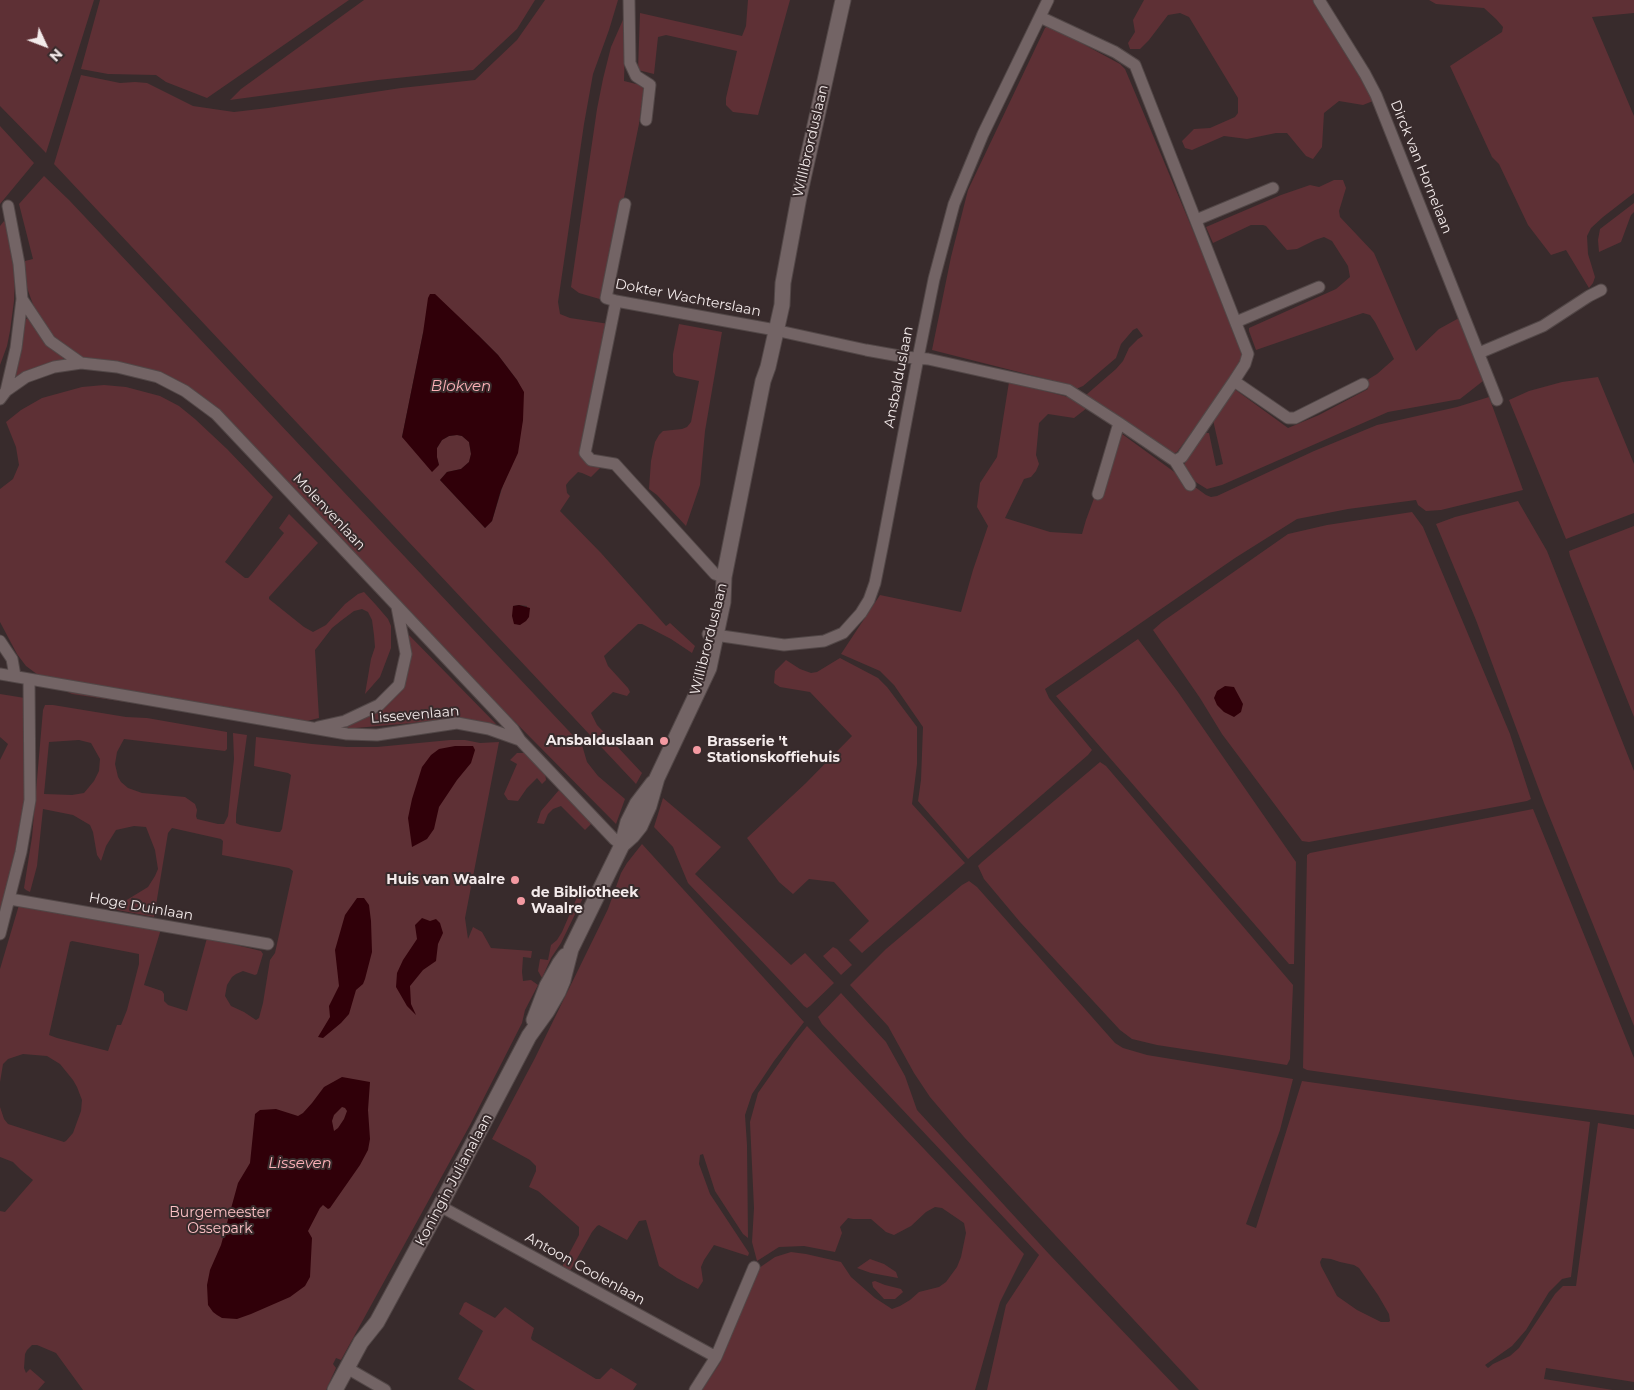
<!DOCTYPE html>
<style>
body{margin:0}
#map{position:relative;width:1634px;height:1390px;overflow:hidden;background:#382b2c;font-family:Montserrat,sans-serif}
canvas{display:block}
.north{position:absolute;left:20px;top:20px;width:50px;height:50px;-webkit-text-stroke:4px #382b2c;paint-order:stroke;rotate:133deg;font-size:14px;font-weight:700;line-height:20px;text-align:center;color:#f3eaea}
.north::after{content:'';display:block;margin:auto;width:18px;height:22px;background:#f3eaea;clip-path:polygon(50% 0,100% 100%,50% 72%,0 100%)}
</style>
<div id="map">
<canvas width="1634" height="1390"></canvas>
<div class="north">N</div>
</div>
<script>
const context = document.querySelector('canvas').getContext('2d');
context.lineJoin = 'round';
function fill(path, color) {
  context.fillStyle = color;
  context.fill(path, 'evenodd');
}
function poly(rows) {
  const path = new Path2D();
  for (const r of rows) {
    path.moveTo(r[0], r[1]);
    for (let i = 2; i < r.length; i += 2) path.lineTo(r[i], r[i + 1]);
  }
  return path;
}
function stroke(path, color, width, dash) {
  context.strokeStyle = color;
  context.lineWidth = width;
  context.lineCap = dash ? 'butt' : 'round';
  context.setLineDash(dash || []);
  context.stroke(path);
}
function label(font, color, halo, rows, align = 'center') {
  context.font = font + ' Montserrat,sans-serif';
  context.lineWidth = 4;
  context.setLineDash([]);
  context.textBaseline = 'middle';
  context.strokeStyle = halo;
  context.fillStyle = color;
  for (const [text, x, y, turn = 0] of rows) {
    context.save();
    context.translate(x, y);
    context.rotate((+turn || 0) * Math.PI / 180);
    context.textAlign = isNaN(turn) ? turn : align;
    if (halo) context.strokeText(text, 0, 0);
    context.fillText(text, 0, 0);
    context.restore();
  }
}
const green = poly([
 [0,0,94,0,46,153,0,106],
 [100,0,349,0,207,98,166,82,156,75,108,74,81,69],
 [364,0,535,0,517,29,473,70,378,80,230,100,241,89],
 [545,0,618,0,609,30,593,74,584,124,558,302,560,314,570,318,609,324,584,447,603,465,591,477,582,473,578,472,569,481,566,485,567,493,570,496,560,511,601,553,666,626,670,623,695,646,692,653,671,639,642,624,638,624,604,656,608,666,628,688,630,692,627,696,613,692,591,713,597,725,642,773,636,784,54,164,81,75,120,83,135,82,147,83,193,106,234,112,268,108,401,88,475,80,517,40],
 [423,333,478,335,498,355,517,380,523,392,523,420,492,521,485,528,440,480,447,472,461,469,469,462,471,454,469,442,462,436,457,435,449,436,442,440,437,448,437,458,439,465,402,437],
 [519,605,527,606,520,625,517,624,513,606],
 [748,0,790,0,758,115,733,112,726,105,726,98,737,51,666,35,658,37,654,74,638,70,640,13,742,36,746,26],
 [1144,0,1315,0,1352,59,1373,101,1363,105,1339,101,1324,113,1322,147,1313,159,1306,156,1287,133,1276,133,1247,139,1224,136,1192,150,1185,148,1182,141,1194,129,1210,128,1235,117,1238,113,1238,98,1189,17,1180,13,1168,15,1149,40,1140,49,1130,49,1128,43,1135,32,1133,20],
 [1429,0,1634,0,1634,13,1592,17,1634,116,1634,193,1603,217,1591,228,1587,236,1588,254,1595,277,1593,283,1589,288,1566,250,1551,255,1528,225,1499,164,1492,157,1450,66,1502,32,1503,27,1496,19,1484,8,1436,4],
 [626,13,624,81,644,86,639,124,603,300,579,293,571,287,597,109,603,79,611,47],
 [1048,25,1120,64,1125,69,1242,347,1243,363,1177,452,1173,454,1086,395,1116,369,1123,361,1129,348,1138,339,1143,336,1137,328,1133,330,1121,344,1116,358,1083,386,1076,389,1070,385,932,350,951,257,968,190,1045,28],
 [0,126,34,163,0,204],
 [44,176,69,200,582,745,587,762,598,776,625,799,616,824,182,385,81,358,52,336,35,310,26,285,21,262,33,259,19,204],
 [1334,180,1343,180,1346,188,1339,211,1340,217,1374,253,1416,351,1439,329,1459,318,1483,381,1460,399,1388,412,1222,485,1207,489,1194,481,1183,467,1187,459,1204,433,1209,433,1216,466,1223,464,1213,420,1233,388,1288,428,1319,415,1368,389,1364,382,1377,374,1394,359,1375,322,1370,315,1363,313,1256,350,1249,331,1249,328,1336,289,1350,277,1348,266,1332,241,1324,237,1315,240,1297,249,1287,250,1266,226,1263,225,1251,225,1213,243,1206,227,1281,195,1310,185,1319,187],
 [1634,203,1634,212,1631,215,1621,242,1599,252,1598,240,1600,229],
 [4,221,8,227,15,278,14,301,10,331,7,346,0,365,0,226],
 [30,318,49,346,63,357,64,360,15,378,13,375,25,319],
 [679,324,722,332,705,431,700,485,686,526,657,495,649,489,651,461,655,442,659,435,663,431,682,429,687,427,691,422,699,381,676,376,673,372,673,354],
 [1598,377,1634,464,1634,513,1566,539,1509,400,1529,391,1562,382],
 [1009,382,1072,398,1087,408,1074,418,1048,414,1039,423,1036,455,1039,464,1036,471,1031,477,1024,479,1005,518,1050,532,1082,534,1086,520,1103,474,1122,434,1206,495,1211,497,1217,496,1314,451,1377,425,1457,407,1489,397,1523,490,1441,510,1426,511,1418,505,1416,500,1348,509,1297,519,1235,558,1045,689,1049,698,1092,750,1088,755,968,859,918,801,921,780,923,727,894,685,880,671,841,654,880,595,961,612,973,570,988,526,977,507,980,483,997,457],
 [104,385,126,387,160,396,179,406,195,419,227,449,273,497,225,562,245,578,248,578,251,575,284,533,279,528,289,514,318,543,269,597,269,599,304,627,313,632,326,625,345,604,358,594,364,592,376,605,388,619,391,626,391,648,380,677,365,694,371,659,375,647,374,635,372,620,368,612,362,609,354,611,342,620,332,628,315,650,319,718,307,721,288,724,208,714,72,694,49,683,26,666,17,654,0,622,0,489,13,479,19,465,16,447,6,422,21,410,42,398,82,387],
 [1518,501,1547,551,1634,771,1634,1026,1544,803,1476,620,1436,524,1455,517],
 [1412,512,1423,527,1510,734,1531,799,1527,801,1309,842,1302,841,1222,734,1200,698,1153,630,1162,622,1288,534,1327,525],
 [1634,526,1634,717,1570,556,1569,551],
 [407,633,496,724,445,720,345,729,343,726,392,699],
 [1138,639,1178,692,1296,862,1294,964,1289,964,1056,696],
 [840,658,878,678,887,687,917,727,917,764,912,804,965,863,862,953,849,940,869,921,834,882,809,879,793,894,779,882,747,838,806,783,852,736,810,692,780,687,774,683,775,671,786,660,800,669,811,673,817,672],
 [0,694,25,698,25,804,17,851,0,914,0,760,8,744,0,737],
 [45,705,53,705,126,717,147,718,227,732,227,749,225,751,124,739,117,752,115,764,118,777,121,782,128,788,142,793,185,797,195,804,197,810,196,816,197,819,218,824,224,824,228,816,234,759,233,733,247,735,236,815,236,823,240,825,277,832,280,832,282,829,291,775,288,773,254,766,256,737,312,744,347,747,377,747,450,740,465,740,480,743,499,742,465,918,468,939,473,927,482,932,491,948,532,951,531,958,523,957,522,972,523,981,531,980,538,985,525,1010,522,1023,470,1125,341,1360,336,1358,333,1364,336,1368,326,1390,83,1390,56,1353,37,1345,32,1345,27,1350,25,1354,24,1368,26,1373,30,1369,45,1382,38,1390,0,1390,0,1211,5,1212,33,1180,21,1170,13,1162,0,1157,0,1107,4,1119,8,1124,64,1142,66,1141,73,1133,81,1111,82,1100,77,1087,73,1080,60,1064,47,1056,23,1054,8,1059,3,1064,0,1082,0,969,19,905,161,929,144,985,162,991,164,994,164,1001,168,1005,187,1011,207,938,261,951,263,954,257,974,255,975,243,971,236,974,232,977,227,985,225,996,231,1006,244,1012,256,1020,259,1018,263,1003,270,960,275,953,293,871,289,868,222,855,223,841,221,839,172,828,168,833,154,917,112,909,148,887,155,876,158,869,155,850,146,827,134,826,116,830,106,846,101,861,97,855,93,832,90,825,73,815,43,809,37,866,30,892,26,890,24,888,32,837,43,710],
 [79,740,91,743,100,759,99,771,94,781,84,793,72,795,44,794,49,742],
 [72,941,139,954,139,964,127,1010,121,1025,117,1025,108,1051,57,1038,49,1035,70,942],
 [517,753,528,753,545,772,546,780,542,784,537,778,527,788,518,801,508,800,504,794,517,764,510,760],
 [1100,762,1106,766,1293,985,1290,1059,1287,1065,1157,1045,1132,1039,1120,1030,1020,922,984,879,978,866,982,862],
 [559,790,593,822,585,830,561,806,553,809,548,814,544,824,537,823,541,811],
 [663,798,721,847,695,874,791,965,805,953,834,983,810,1006,807,1008,804,1006,688,883,673,847,654,827],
 [1533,809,1634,1058,1634,1115,1517,1100,1307,1070,1303,1068,1307,855,1310,853],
 [642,844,804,1022,774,1061,752,1094,745,1115,747,1145,748,1238,743,1234,715,1191,703,1154,700,1155,699,1164,710,1194,749,1253,748,1256,714,1245,704,1260,701,1267,703,1281,698,1289,677,1278,659,1266,646,1220,639,1221,627,1240,599,1225,597,1226,592,1232,570,1271,562,1267,579,1235,579,1227,538,1191,529,1187,536,1171,536,1166,530,1160,492,1139,535,1058,608,909,621,873,627,863],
 [969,881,977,887,1115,1043,1123,1048,1147,1055,1293,1079,1280,1130,1246,1224,1248,1225,1256,1228,1302,1081,1590,1122,1571,1277,1562,1279,1549,1292,1526,1330,1512,1346,1485,1365,1488,1368,1493,1364,1510,1356,1519,1348,1555,1294,1563,1286,1576,1286,1598,1123,1634,1129,1634,1382,1546,1368,1544,1379,1613,1390,1199,1390,964,1137,930,1097,914,1073,888,1026,850,985,886,949,962,885],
 [1322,1258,1331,1259,1340,1262,1354,1265,1359,1268,1378,1295,1389,1314,1390,1321,1389,1322,1381,1322,1357,1310,1337,1296,1321,1266,1320,1262],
 [578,895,583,898,561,943,551,958,542,978,538,971,540,959,548,960,551,945,557,940,562,932],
 [833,947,837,949,852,965,841,975,823,956],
 [841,993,886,1042,905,1076,917,1110,1049,1254,1179,1390,987,1390,1006,1305,1039,1255,822,1024,818,1017],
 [807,1026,1024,1254,1000,1302,975,1390,702,1390,720,1363,759,1268,775,1257,791,1252,806,1254,841,1262,851,1277,875,1298,892,1309,900,1306,910,1300,919,1292,939,1287,946,1282,957,1267,961,1257,966,1233,964,1223,942,1208,935,1207,926,1212,911,1226,894,1235,886,1232,871,1219,853,1219,848,1218,840,1227,842,1233,835,1252,804,1246,779,1247,757,1261,752,1242,754,1208,750,1122,758,1093,794,1042],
 [870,1259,884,1264,896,1272,898,1278,871,1273,857,1268],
 [875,1281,885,1285,901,1289,903,1292,895,1299,884,1299,873,1287,872,1282],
 [466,1302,495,1318,505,1307,534,1328,531,1338,532,1340,596,1379,600,1379,611,1368,637,1384,633,1390,475,1390,458,1379,483,1331,459,1314,464,1303]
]);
const water = poly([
 [430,294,435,294,478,335,498,355,517,380,524,392,523,420,518,453,501,490,492,521,485,528,440,480,447,472,461,469,469,462,471,454,469,442,462,436,457,435,449,436,442,440,437,448,437,457,439,465,432,472,402,437,423,333,428,298],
 [519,605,530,608,529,617,526,621,520,625,514,624,512,616,513,606],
 [1225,686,1234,687,1243,704,1241,712,1234,717,1224,712,1217,705,1214,698,1217,691],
 [455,746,473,746,475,750,471,763,457,780,439,807,434,829,427,839,412,847,408,818,412,799,422,767,431,755,439,749],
 [357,898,364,898,369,905,371,921,372,952,365,979,363,984,356,990,349,1014,341,1023,323,1038,318,1037,330,1017,329,1006,339,986,335,950,345,915],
 [422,918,430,921,436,919,440,923,443,933,438,944,436,961,423,970,410,986,411,1004,416,1015,407,1006,396,987,397,973,403,960,417,939,415,925],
 [342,1077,370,1082,368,1110,370,1139,368,1150,360,1165,330,1208,328,1209,323,1205,320,1208,308,1231,312,1238,310,1277,305,1286,290,1297,251,1314,237,1319,222,1318,217,1315,213,1312,208,1305,207,1285,210,1270,221,1245,238,1183,250,1163,255,1114,260,1110,276,1109,298,1116,303,1113,312,1103,324,1087],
 [342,1107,345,1108,347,1111,344,1119,338,1128,334,1131,332,1121,334,1115]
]);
const minor = poly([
 [629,0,630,63,636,76,650,85,646,120],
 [1319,0,1365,74,1376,95,1497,400],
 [1040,17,1115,52,1135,65,1248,354,1245,364,1234,381,1182,457,1175,461],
 [625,204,606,298,616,301,770,329,866,350,905,357,928,359,1068,390,1119,423,1175,461,1190,485],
 [1196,220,1273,188],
 [22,299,50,341,81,363],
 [616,301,585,453,591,460,615,464,715,574,724,577],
 [1236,322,1319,287],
 [1479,353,1543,326,1589,296,1601,290],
 [1234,381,1288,418,1295,418,1363,384],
 [6,391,26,377,54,367,81,363,117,367,158,377,185,391,216,414,513,729,520,740],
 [0,399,6,391,16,348,22,299,19,264,8,206],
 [1098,494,1119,423],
 [708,634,784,645,824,641,843,633,861,613,869,600,875,583,883,543,918,358,934,279,954,204,983,134,1048,0],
 [0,641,12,659,15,676],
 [0,674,347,734,377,735,457,723,489,729,520,740,614,839,622,845],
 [318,727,345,721,379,705,399,685,406,654,397,607],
 [10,899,268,944],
 [0,934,21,852,30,800,29,679],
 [440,1206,716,1357],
 [347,1368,385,1390],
 [695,1390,716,1357,754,1267]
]);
const secondary = poly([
 [622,845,632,836,640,826,649,806,657,778,709,668,723,602,724,577,763,381,768,367,782,305,783,283,799,197,843,0],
 [534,1020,547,986,560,963,565,956],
 [335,1390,361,1342,377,1322,440,1206,529,1036,547,1011,558,992,563,980,571,949,622,845,628,822,637,804,653,783]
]);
const markers = [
 [664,741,5,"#f49aa2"],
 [697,750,5,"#f49aa2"],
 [515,880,5,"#f49aa2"],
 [521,901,5,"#f49aa2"]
];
const streetNames = [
 ["Willibrorduslaan",811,141,-77],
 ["Dirck van Hornelaan",1421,167,68],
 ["Dokter Wachterslaan",688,298,11],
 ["Ansbalduslaan",899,377,-79],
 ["Molenvenlaan",329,512,47],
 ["Willibrorduslaan",709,639,-76],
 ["Lissevenlaan",415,715,-5],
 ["Hoge Duinlaan",141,907,10],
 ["Koningin Julianalaan",454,1180,-62],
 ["Antoon Coolenlaan",585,1269,29]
];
const poiNames = [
 ["Ansbalduslaan",654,741],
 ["Brasserie 't",707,742,"left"],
 ["Stationskoffiehuis",707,758,"left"],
 ["Huis van Waalre",505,880],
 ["de Bibliotheek",531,893,"left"],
 ["Waalre",531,909,"left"]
];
const parkNames = [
 ["Burgemeester",220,1213],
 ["Ossepark",220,1229]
];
const waterNames = [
 ["Blokven",461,387],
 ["Lisseven",300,1164]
];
fill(green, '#5e3035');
fill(water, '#300009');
stroke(minor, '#524747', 13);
stroke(secondary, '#524747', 17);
stroke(minor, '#736465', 11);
stroke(secondary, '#736465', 15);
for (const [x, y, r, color] of markers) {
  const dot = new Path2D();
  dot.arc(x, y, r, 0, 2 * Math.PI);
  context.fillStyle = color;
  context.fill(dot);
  stroke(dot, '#382b2c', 2);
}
label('14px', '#f3eaea', '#382b2c', streetNames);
label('bold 14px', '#f3eaea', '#382b2c', poiNames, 'right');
label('14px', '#fcc1c5', '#382b2c', parkNames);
label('italic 15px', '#fdb1b7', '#382b2c', waterNames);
</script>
